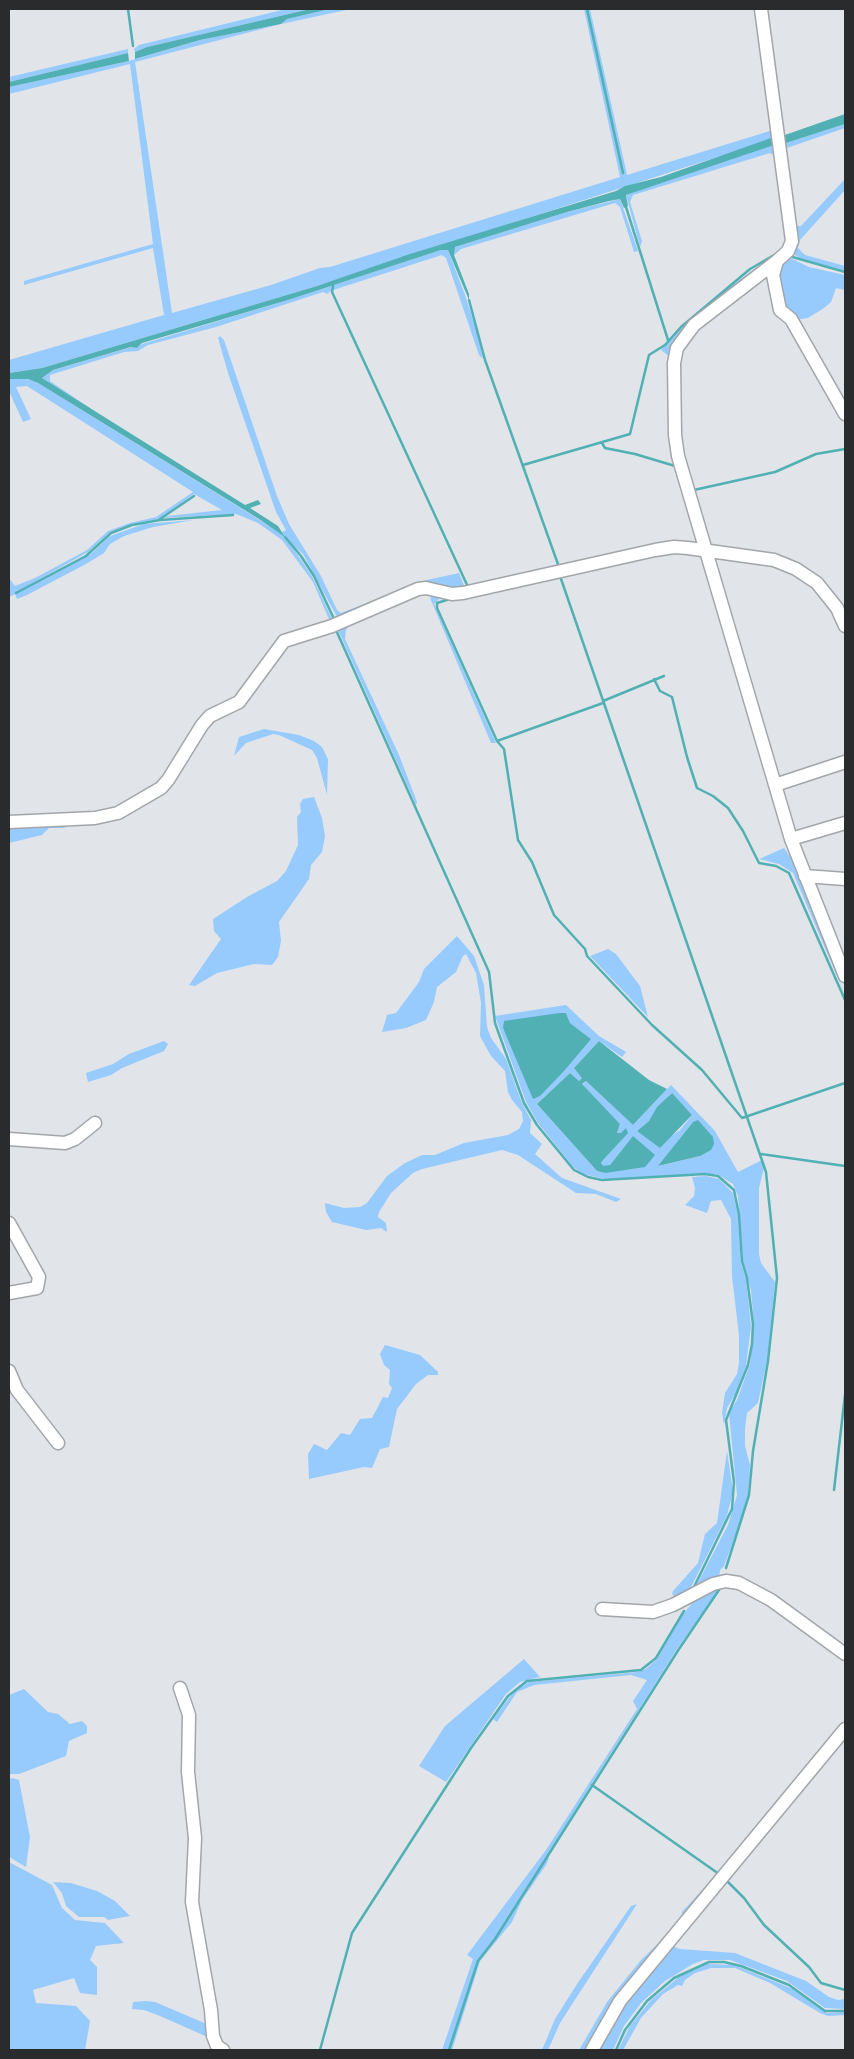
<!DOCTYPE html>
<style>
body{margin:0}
#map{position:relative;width:854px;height:2059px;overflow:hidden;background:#e1e5e9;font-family:Raleway,sans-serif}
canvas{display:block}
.frame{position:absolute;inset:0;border:10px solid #2a2b2d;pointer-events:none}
</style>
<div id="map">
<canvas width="854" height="2059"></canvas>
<div class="frame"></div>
</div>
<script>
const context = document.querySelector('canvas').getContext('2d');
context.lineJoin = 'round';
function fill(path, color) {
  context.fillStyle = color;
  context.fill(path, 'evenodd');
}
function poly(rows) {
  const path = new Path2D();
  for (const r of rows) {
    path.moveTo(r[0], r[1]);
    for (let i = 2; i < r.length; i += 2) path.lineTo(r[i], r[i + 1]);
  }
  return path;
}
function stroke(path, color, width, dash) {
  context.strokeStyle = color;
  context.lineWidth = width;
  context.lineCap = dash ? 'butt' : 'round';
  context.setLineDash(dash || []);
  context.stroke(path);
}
const green = poly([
 [286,9,310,9,147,47,135,52,134,49,139,45],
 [330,9,351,9,281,24,135,62,172,313,271,285,320,268,330,267,620,177,584,9,590,9,627,175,773,130,776,157,770,153,633,195,630,202,642,241,640,247,626,195,767,141,317,286,42,368,9,373,9,360,164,315,153,248,24,285,24,281,153,244,130,64,9,94,9,87,129,61,200,40,281,24,287,19],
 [128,49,128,53,9,82,9,77],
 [845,124,845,128,784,149,797,226,801,226,845,179,845,190,800,240,798,248,805,255,845,266,845,271,800,258,791,253,783,144],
 [620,199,638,251,634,252,620,207,615,203,461,249,454,255,455,247,567,212],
 [441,250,448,250,465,295,478,335,483,359,479,355,446,258,442,255,330,291,328,294,323,292,216,327,148,345,138,351,124,352,50,375,50,381,97,413,42,378,53,370,132,347,137,348,142,344,288,300],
 [778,252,735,290,670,357,661,350,681,328,731,286],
 [788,257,809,267,845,275,845,290,836,288,831,302,824,308,808,318,795,320,781,309,777,268],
 [220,336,224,340,277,496,289,524,321,576,337,610,341,613,427,580,459,573,465,588,434,588,337,617,303,554,289,542,312,576,332,619,331,624,313,582,282,540,258,523,236,514,162,518,167,516,222,510,194,494,159,519,132,524,110,532,88,552,15,593,91,554,110,536,144,524,194,520,153,527,124,536,110,544,104,553,86,564,27,595,17,599,15,594,9,597,9,578,15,586,35,578,87,550,108,531,130,523,156,517,193,492,27,386,16,387,31,419,23,422,9,391,9,379,28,379,38,383,284,535,282,532,286,530,276,512,228,373,218,338],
 [434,596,457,596,439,599,434,604,496,743,491,743,433,605,430,598],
 [350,624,346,630,345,639,399,755,417,802,416,805,339,632,337,626],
 [264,729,299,735,314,741,322,747,328,759,327,795,317,758,312,750,279,735,273,734,246,743,234,756,239,737],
 [314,797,322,818,325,836,322,852,311,865,309,879,279,922,281,941,278,957,272,965,254,964,217,973,195,986,189,985,221,939,214,931,213,919,247,897,277,881,286,871,298,845,297,817,301,812,300,804,303,799],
 [9,824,72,824,64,828,49,828,42,835,9,843],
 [784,848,791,858,845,995,793,873,779,864,759,859],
 [457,936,474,956,484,985,487,1027,491,1038,506,1059,522,1103,531,1120,530,1133,542,1144,535,1154,562,1178,621,1199,616,1202,596,1194,576,1193,518,1155,502,1150,422,1169,413,1173,391,1193,379,1212,378,1217,386,1223,387,1232,381,1228,366,1230,332,1222,326,1212,325,1203,344,1208,360,1207,367,1203,387,1176,405,1163,422,1155,435,1155,464,1143,508,1135,519,1129,523,1121,522,1112,512,1100,508,1092,505,1071,491,1056,480,1036,481,1003,476,973,466,954,463,956,456,972,437,987,434,1002,426,1020,406,1028,382,1032,387,1015,396,1013,419,982,424,969],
 [608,949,616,954,640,986,648,1017,590,956],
 [566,1005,599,1036,626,1052,622,1057,599,1041,574,1068,583,1077,579,1081,570,1073,537,1104,597,1171,605,1173,633,1136,610,1165,603,1167,601,1164,604,1159,627,1133,617,1133,620,1124,582,1085,586,1081,633,1125,671,1085,715,1131,738,1172,762,1160,764,1168,759,1188,759,1254,761,1263,775,1282,767,1361,758,1403,747,1413,745,1429,745,1446,750,1465,748,1496,743,1516,724,1566,720,1570,719,1578,694,1590,728,1525,737,1495,729,1413,737,1400,750,1364,754,1324,751,1290,743,1261,738,1196,733,1184,717,1174,605,1179,583,1174,573,1167,538,1123,526,1102,495,1016],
 [559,1013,566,1013,570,1023,591,1039,513,1047,503,1028],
 [671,1093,692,1115,680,1130,667,1139,637,1131,649,1121],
 [693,1122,700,1156,659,1166],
 [164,1041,168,1044,164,1051,122,1068,111,1075,88,1082,86,1073,113,1064,129,1054],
 [706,1176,719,1179,733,1193,738,1216,741,1263,746,1279,751,1326,746,1366,737,1391,727,1408,724,1425,722,1413,725,1393,737,1374,739,1363,739,1336,732,1276,731,1219,721,1200,711,1201,707,1213,685,1205,694,1196,695,1188,692,1177],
 [385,1345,420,1355,438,1372,438,1375,428,1375,416,1384,397,1409,389,1447,380,1449,372,1468,364,1467,309,1479,308,1454,314,1444,327,1450,341,1433,350,1435,360,1419,372,1418,383,1397,388,1398,392,1388,389,1384,390,1370,384,1365,380,1354],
 [727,1451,733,1491,727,1516,690,1589,676,1597,672,1594,673,1591,698,1563,705,1534,717,1523],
 [721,1586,677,1649,591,1785,547,1857,549,1858,546,1865,522,1900,512,1922,480,1961,452,2050,442,2050,473,1959,467,1955,546,1850,637,1709,633,1701,647,1680,631,1675,534,1685,517,1692,497,1722,493,1719,515,1690,529,1682,638,1672,646,1669,657,1659,684,1613,698,1596],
 [524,1659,540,1677,520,1682,506,1694,446,1782,419,1766,445,1726],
 [24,1689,48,1712,58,1714,70,1724,82,1721,87,1726,87,1733,69,1741,66,1756,19,1774,9,1774,9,1695],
 [12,1778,19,1780,30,1837,26,1867,9,1857,9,1779],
 [9,1862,52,1885,62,1908,75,1920,105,1923,124,1943,96,1946,90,1960,97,1967,97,1995,80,1993,74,1978,33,1990,36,2003,76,2006,90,2021,85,2050,9,2050],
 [716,1875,589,2050,579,2050,607,2002,641,1960,672,1930,681,1919,682,1912],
 [53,1882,71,1883,97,1891,115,1901,130,1916,108,1920,104,1917,79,1917,66,1906,62,1893],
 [637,1904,560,2023,548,2050,542,2050,555,2019,577,1984,631,1906],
 [672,1946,680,1949,735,1953,806,1981,829,1997,838,2000,845,1999,845,2009,825,2008,787,1981,730,1960,704,1960,693,1964,665,1981,641,2003,624,2026,613,2050,596,2050,617,2011],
 [708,1964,734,1965,793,1989,827,2013,845,2012,845,2015,828,2016,820,2013,770,1983,735,1968,711,1968,695,1973,685,1980,682,1986,678,1985,663,1994,641,2018,623,2050,618,2050,630,2026,651,2000,679,1977],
 [146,2001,155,2002,209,2025,212,2039,160,2016,144,2010,132,2009,133,2002]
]);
const water = poly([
 [310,9,330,9,287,19,281,24,200,40,135,59,135,52,147,47],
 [128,53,129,61,9,87,9,82],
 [845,114,845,124,783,144,782,136],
 [771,138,774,145,626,195,628,206,624,208,620,199,609,201,567,212,455,247,454,255,469,294,469,300,448,250,441,250,288,300,142,343,137,348,131,347,53,370,42,378,245,505,258,500,261,504,250,508,278,526,285,537,259,519,38,383,28,379,9,379,9,373,42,368,317,286,410,254,616,191,625,186,661,177],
 [559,1013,566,1013,570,1023,591,1039,564,1071,540,1096,533,1099,503,1028,504,1021],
 [599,1041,649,1080,667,1089,633,1125,586,1081,582,1084,620,1124,617,1133,621,1133,626,1128,628,1133,604,1159,601,1163,603,1166,610,1165,633,1136,655,1155,645,1167,605,1173,597,1171,537,1104,570,1073,579,1081,582,1078,574,1068],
 [672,1093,692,1115,660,1148,637,1131,649,1121,657,1107],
 [698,1120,713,1137,714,1144,711,1150,700,1156,658,1166,693,1122]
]);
const stream = poly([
 [128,9,133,46],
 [587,9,623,173],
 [626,207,668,340],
 [789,256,845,272],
 [333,286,332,292,468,587],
 [469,300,485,360,559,567],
 [602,443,605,448,635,454,675,466],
 [523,465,630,434,649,355,665,345,681,327,750,269,781,251],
 [694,490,775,472,816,454,845,449],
 [160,519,194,496],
 [285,537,301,556,314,576,334,619],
 [560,576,766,1172,777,1278,768,1361,753,1451,749,1495,726,1568],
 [16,593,86,556,111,533,132,525,160,520,233,515],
 [450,599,437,603,437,608,497,741,504,749,518,840,532,862,554,915,585,949,587,956,652,1025,702,1070,742,1118,845,1083],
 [336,630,489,972,495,1023,524,1103,537,1125,574,1170,588,1177,602,1180,705,1174,718,1176,734,1190,739,1215,742,1261,747,1278,753,1324,752,1344,748,1365,726,1420,734,1482,732,1509,693,1589],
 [654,679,660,691,672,697,687,757,697,788,713,796,728,808,743,831,759,863,776,866,789,873,845,1000],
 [603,701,664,676],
 [497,741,603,703],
 [761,1154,845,1166],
 [834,1490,845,1395],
 [592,1785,719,1874],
 [727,1881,744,1898,764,1925,809,1967,821,1983,845,1990],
 [320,2050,352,1933,471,1748,508,1696,527,1681,641,1670,656,1658,684,1611],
 [449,2050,478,1961,495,1939,679,1649,721,1587],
 [616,2050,625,2030,647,2001,674,1978,709,1962,724,1962,741,1966,789,1985,825,2011,845,2011]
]);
const minor = poly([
 [761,9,792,241,788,251,777,261,694,325,677,348,674,363,675,435,678,456,791,839,845,976],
 [777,261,773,275,780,310,791,319,845,414],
 [775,785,845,762],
 [9,822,95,818,118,813,161,788,168,780,202,725,210,716,239,702,284,641,332,626,418,589,426,588,452,594,463,593,655,550,674,547,688,548,774,560,796,569,817,583,837,608,845,626],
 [791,839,845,823],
 [805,876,845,879],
 [9,1139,65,1143,75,1139,95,1123],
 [9,1223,39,1277,37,1288,9,1293],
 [9,1371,17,1390,58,1443],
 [602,1609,653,1612,673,1605,713,1584,726,1581,739,1583,771,1600,845,1654],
 [180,1688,189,1715,188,1772,195,1838,192,1902,211,2010,213,2036,217,2046,223,2050],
 [592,2050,620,2001,845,1729]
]);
fill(green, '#97cafd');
fill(water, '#51b0b3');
stroke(stream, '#51b0b3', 2.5);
stroke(minor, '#a2a6aa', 15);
stroke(minor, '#fff', 12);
</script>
